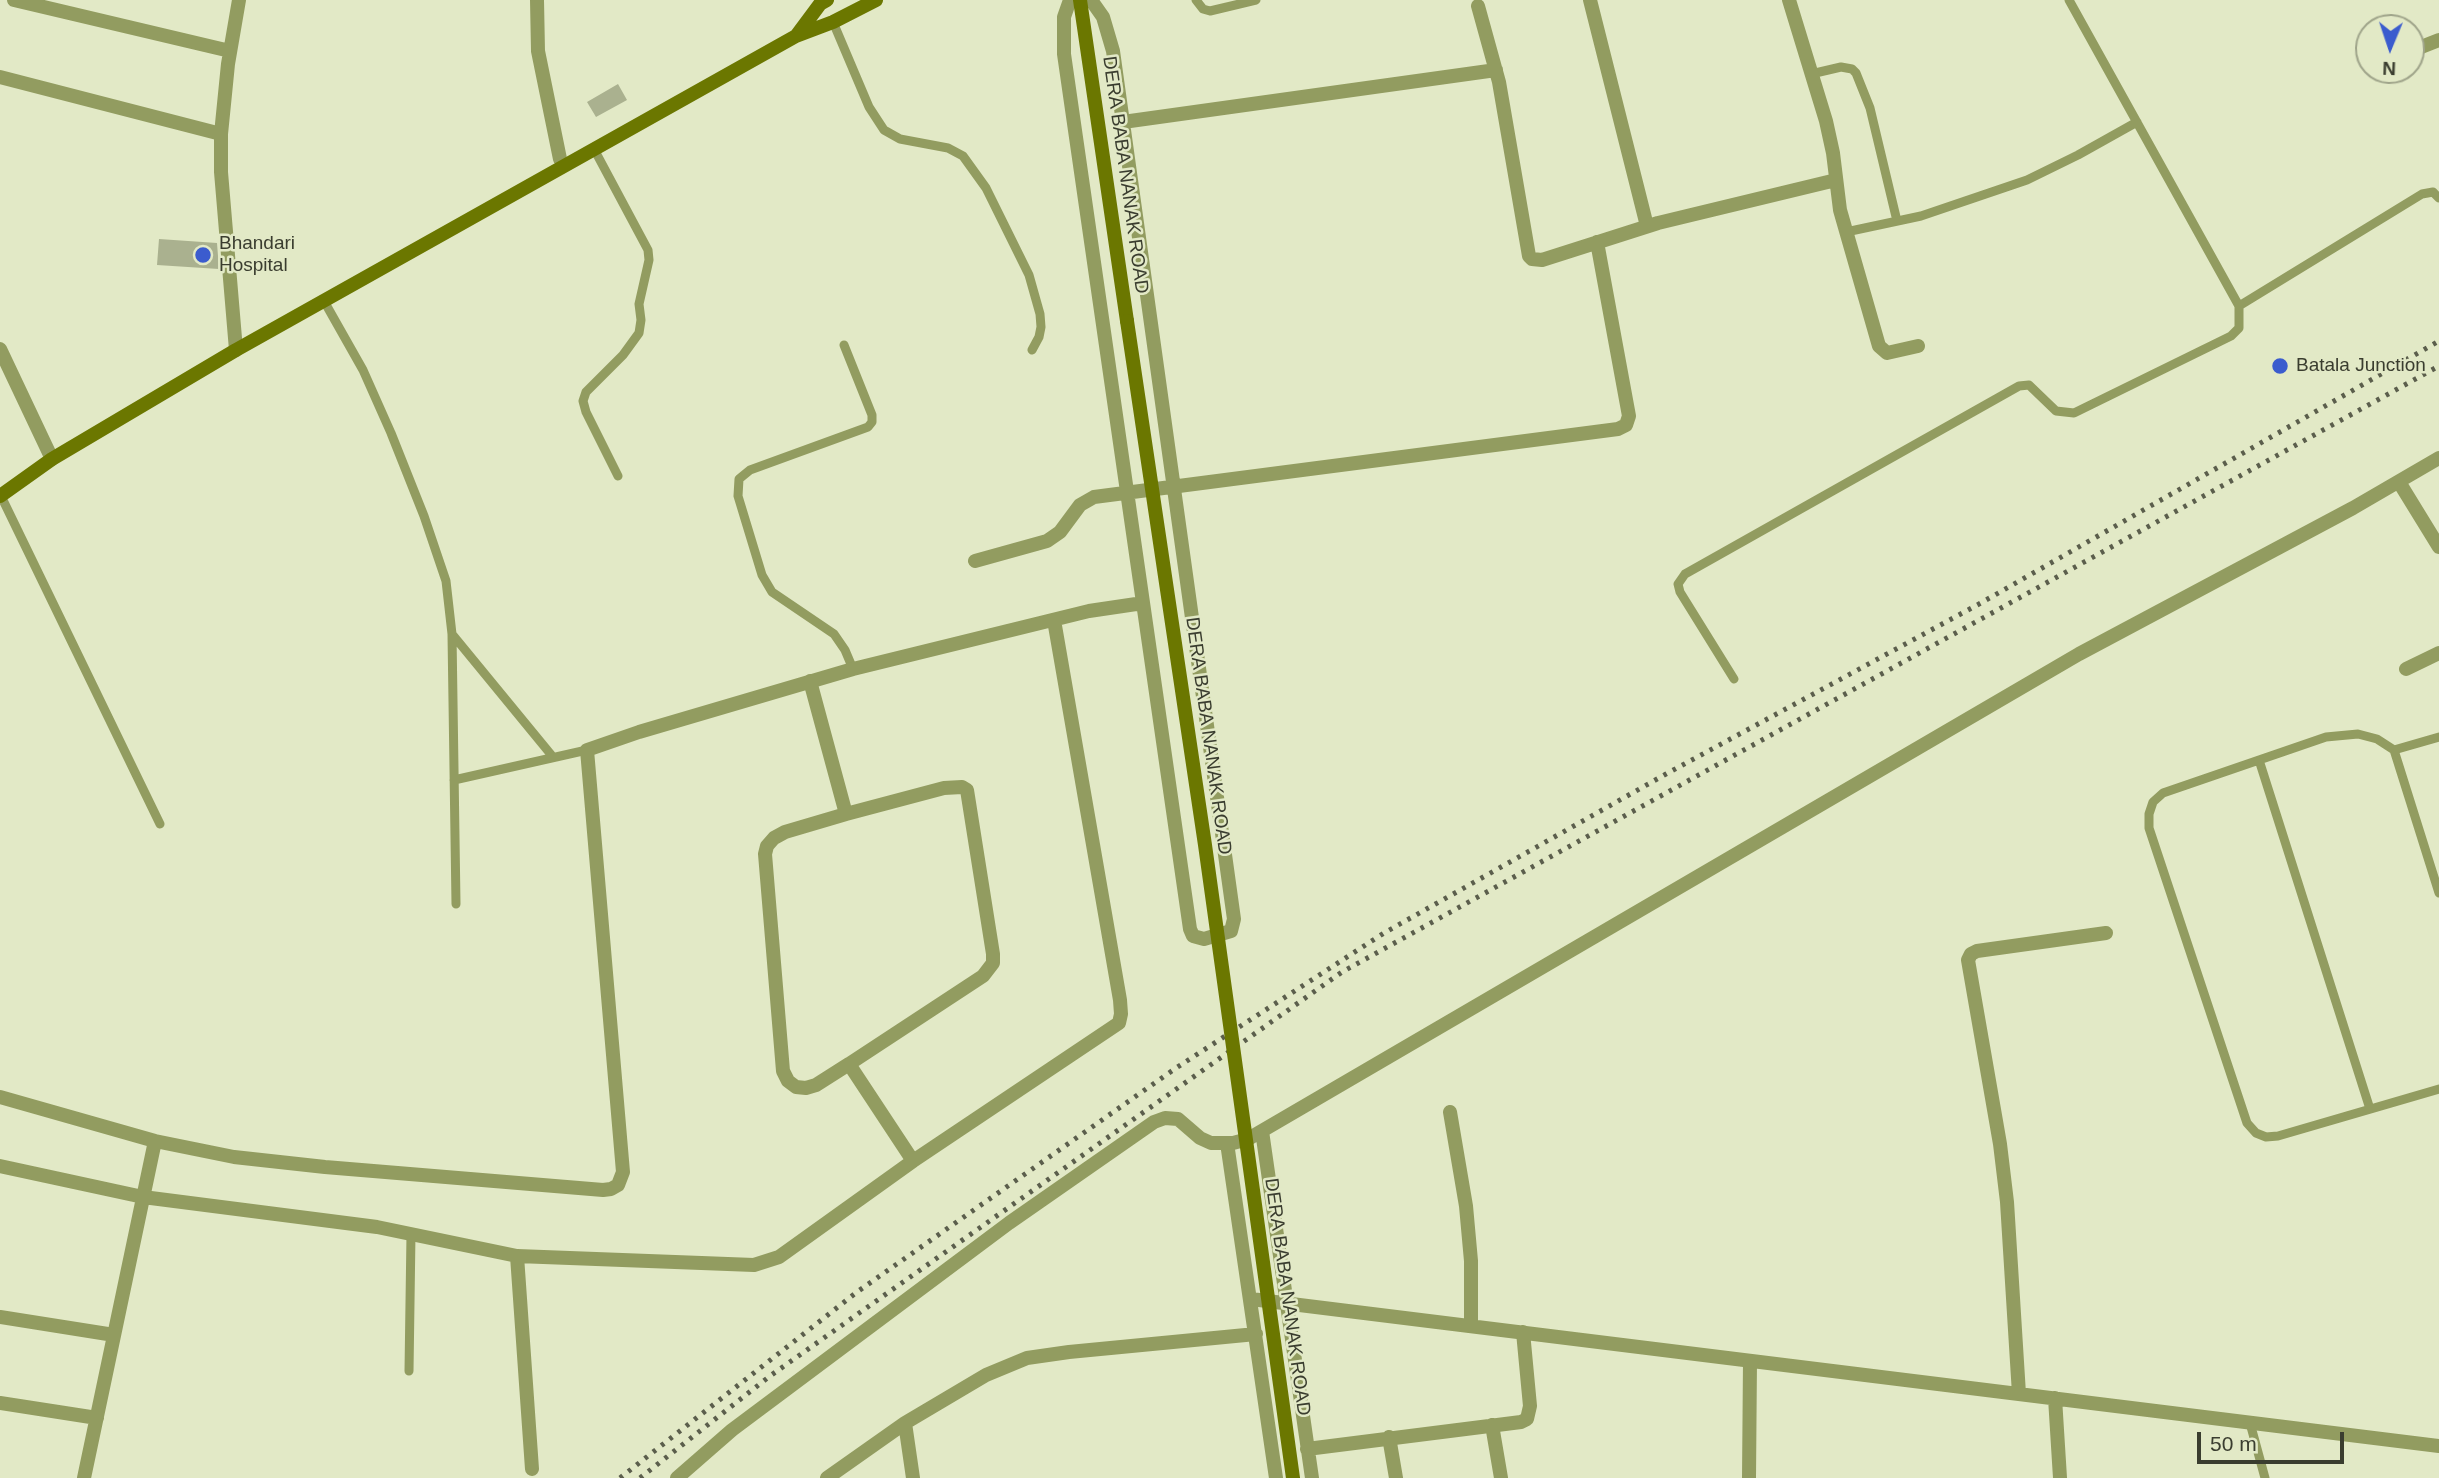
<!DOCTYPE html>
<style>
body{margin:0}
#map{position:relative;width:2439px;height:1478px;overflow:hidden;background:#e2e9c6;font-family:Arial,sans-serif}
canvas{display:block}
.north{position:absolute;left:2355px;top:14px;width:70px;height:70px;box-sizing:border-box;background:#e2e9c6;border:2px solid #9fa48a;border-radius:50%;rotate:182deg;font-size:19px;font-weight:700;line-height:28px;text-align:center;color:#3a3d2f}
.north::after{content:'';display:block;margin:auto;width:24px;height:32px;background:#3b5cce;clip-path:polygon(50% 0,100% 100%,50% 72%,0 100%)}
.scale{position:absolute;left:2197px;top:1432px;width:147px;height:32px;box-sizing:border-box;border:4px solid #3a3d2f;border-top:0;padding-left:9px;font-size:21px;line-height:24px;white-space:nowrap;color:#3a3d2f;-webkit-text-stroke:5px #e2e9c6;paint-order:stroke}
</style>
<div id="map">
<canvas width="2439" height="1478"></canvas>
<div class="north">N</div>
<div class="scale">50 m</div>
</div>
<script>
const context = document.querySelector('canvas').getContext('2d');
context.lineJoin = 'round';
function fill(path, color) {
  context.fillStyle = color;
  context.fill(path, 'evenodd');
}
function poly(rows) {
  const path = new Path2D();
  for (const r of rows) {
    path.moveTo(r[0], r[1]);
    for (let i = 2; i < r.length; i += 2) path.lineTo(r[i], r[i + 1]);
  }
  return path;
}
function stroke(path, color, width, dash) {
  context.strokeStyle = color;
  context.lineWidth = width;
  context.lineCap = dash ? 'butt' : 'round';
  context.setLineDash(dash || []);
  context.stroke(path);
}
function label(font, color, halo, rows, align = 'center') {
  context.font = font + ' Arial,sans-serif';
  context.lineWidth = 5;
  context.setLineDash([]);
  context.textBaseline = 'middle';
  context.strokeStyle = halo;
  context.fillStyle = color;
  for (const [text, x, y, turn = 0] of rows) {
    context.save();
    context.translate(x, y);
    context.rotate((+turn || 0) * Math.PI / 180);
    context.textAlign = isNaN(turn) ? turn : align;
    if (halo) context.strokeText(text, 0, 0);
    context.fillText(text, 0, 0);
    context.restore();
  }
}
const building = poly([
 [618,84,627,100,596,117,587,102],
 [159,239,217,243,219,269,157,265]
]);
const service = poly([
 [1196,0,1203,9,1210,11,1256,0],
 [833,22,869,107,884,130,900,139,948,148,963,156,986,188,1029,275,1040,314,1041,327,1039,337,1032,350],
 [1811,74,1841,67,1852,69,1856,73,1870,108,1897,221],
 [594,149,648,250,649,260,639,304,641,320,639,333,623,355,586,392,583,401,586,412,618,476],
 [1846,232,1921,216,2027,180,2078,155,2137,122],
 [324,301,363,370,391,433,424,516,446,581,452,634,456,904],
 [2239,306,2422,194,2433,192,2439,198],
 [844,345,872,415,872,422,868,427,750,470,739,479,738,496,762,575,772,592,834,634,845,650,853,669],
 [1,496,160,824],
 [452,634,553,757],
 [1734,679,1680,592,1678,584,1685,574,2019,386,2029,385,2056,411,2074,413,2231,336,2239,328,2239,306,2069,0],
 [2439,737,2394,750,2377,739,2358,734,2326,737,2163,793,2153,802,2149,814,2149,828,2247,1123,2256,1133,2266,1137,2278,1136,2439,1089],
 [2394,750,2439,893],
 [2259,760,2370,1109],
 [454,780,587,750],
 [409,1371,411,1234],
 [2250,1423,2265,1478]
]);
const minor = poly([
 [14,0,230,51],
 [537,0,538,51,560,159],
 [1070,0,1064,17,1064,54,1190,929,1193,936,1204,939,1231,931,1234,919,1113,51,1103,17,1091,0],
 [1590,0,1647,226],
 [1789,0,1826,121,1833,153,1840,210,1879,346,1887,353,1918,346],
 [1478,6,1499,82,1529,256,1532,259,1542,260,1658,223,1836,180],
 [2411,51,2439,40],
 [0,77,221,134],
 [1123,122,1496,70],
 [0,349,52,459],
 [236,350,221,172,221,134,228,64,239,0],
 [2399,482,2439,547],
 [975,561,1047,541,1060,532,1080,505,1094,497,1618,429,1626,425,1629,416,1597,242],
 [2406,669,2439,653],
 [810,681,846,814,785,832,774,838,767,846,765,854,783,1071,788,1081,796,1087,806,1088,816,1085,849,1064,913,1161],
 [846,814,944,788,962,787,967,790,993,954,993,963,983,976,849,1064],
 [0,1097,155,1141,234,1157,325,1167,603,1190,611,1189,618,1185,623,1172,587,750,639,732,853,669,1089,611,1143,603],
 [1450,1112,1466,1206,1471,1261,1471,1326],
 [1262,1131,1312,1478],
 [1227,1143,1276,1478],
 [0,1166,143,1197,377,1227,517,1256,754,1265,779,1257,913,1161,1119,1023,1121,1014,1120,1000,1054,620],
 [517,1256,532,1469],
 [1251,1299,2439,1446],
 [0,1317,114,1335],
 [2019,1394,2007,1202,2000,1144,1968,960,1971,954,1977,951,2106,933],
 [2055,1398,2060,1478],
 [0,1403,97,1418],
 [905,1423,913,1478],
 [1492,1425,1501,1478],
 [1389,1437,1396,1478],
 [1307,1449,1521,1422,1527,1419,1530,1406,1523,1332],
 [84,1478,155,1141],
 [677,1478,732,1430,1009,1223,1154,1122,1165,1118,1178,1119,1200,1138,1211,1143,1233,1143,1248,1139,2079,654,2353,508,2439,458],
 [827,1478,905,1423,986,1375,1027,1358,1069,1352,1256,1334],
 [1749,1478,1750,1361]
]);
const secondary = poly([
 [1080,0,1127,321],
 [797,35,820,4,827,0],
 [0,496,52,459,236,350,796,36,833,22,876,0]
]);
const rail = poly([
 [620,1478,857,1292,1176,1068,1384,933,1666,774,1979,604,2439,341],
 [640,1478,770,1376,1342,972,2439,366]
]);
const secondaryBridge = poly([
 [1127,321,1205,845,1293,1478]
]);
const markers = [
 [203,255,9,"#3b5cce"],
 [2280,366,9,"#3b5cce"]
];
const streetNames = [
 ["DERA BABA NANAK ROAD",1125,175,82],
 ["DERA BABA NANAK ROAD",1208,736,82],
 ["DERA BABA NANAK ROAD",1287,1297,82]
];
const poiNames = [
 ["Bhandari",219,244],
 ["Hospital",219,266],
 ["Batala Junction",2296,366]
];
fill(building, '#aab18f');
stroke(service, '#929c60', 9);
stroke(minor, '#929c60', 14);
stroke(secondary, '#6b7700', 14);
stroke(rail, '#5b5e4c', 5, [3.5, 7]);
stroke(secondaryBridge, '#6b7700', 14);
for (const [x, y, r, color] of markers) {
  const dot = new Path2D();
  dot.arc(x, y, r, 0, 2 * Math.PI);
  context.fillStyle = color;
  context.fill(dot);
  stroke(dot, '#e2e9c6', 2.5);
}
label('19px', '#3a3d2f', '#e2e9c6', streetNames);
label('19px', '#3a3d2f', '#e2e9c6', poiNames, 'left');
</script>
